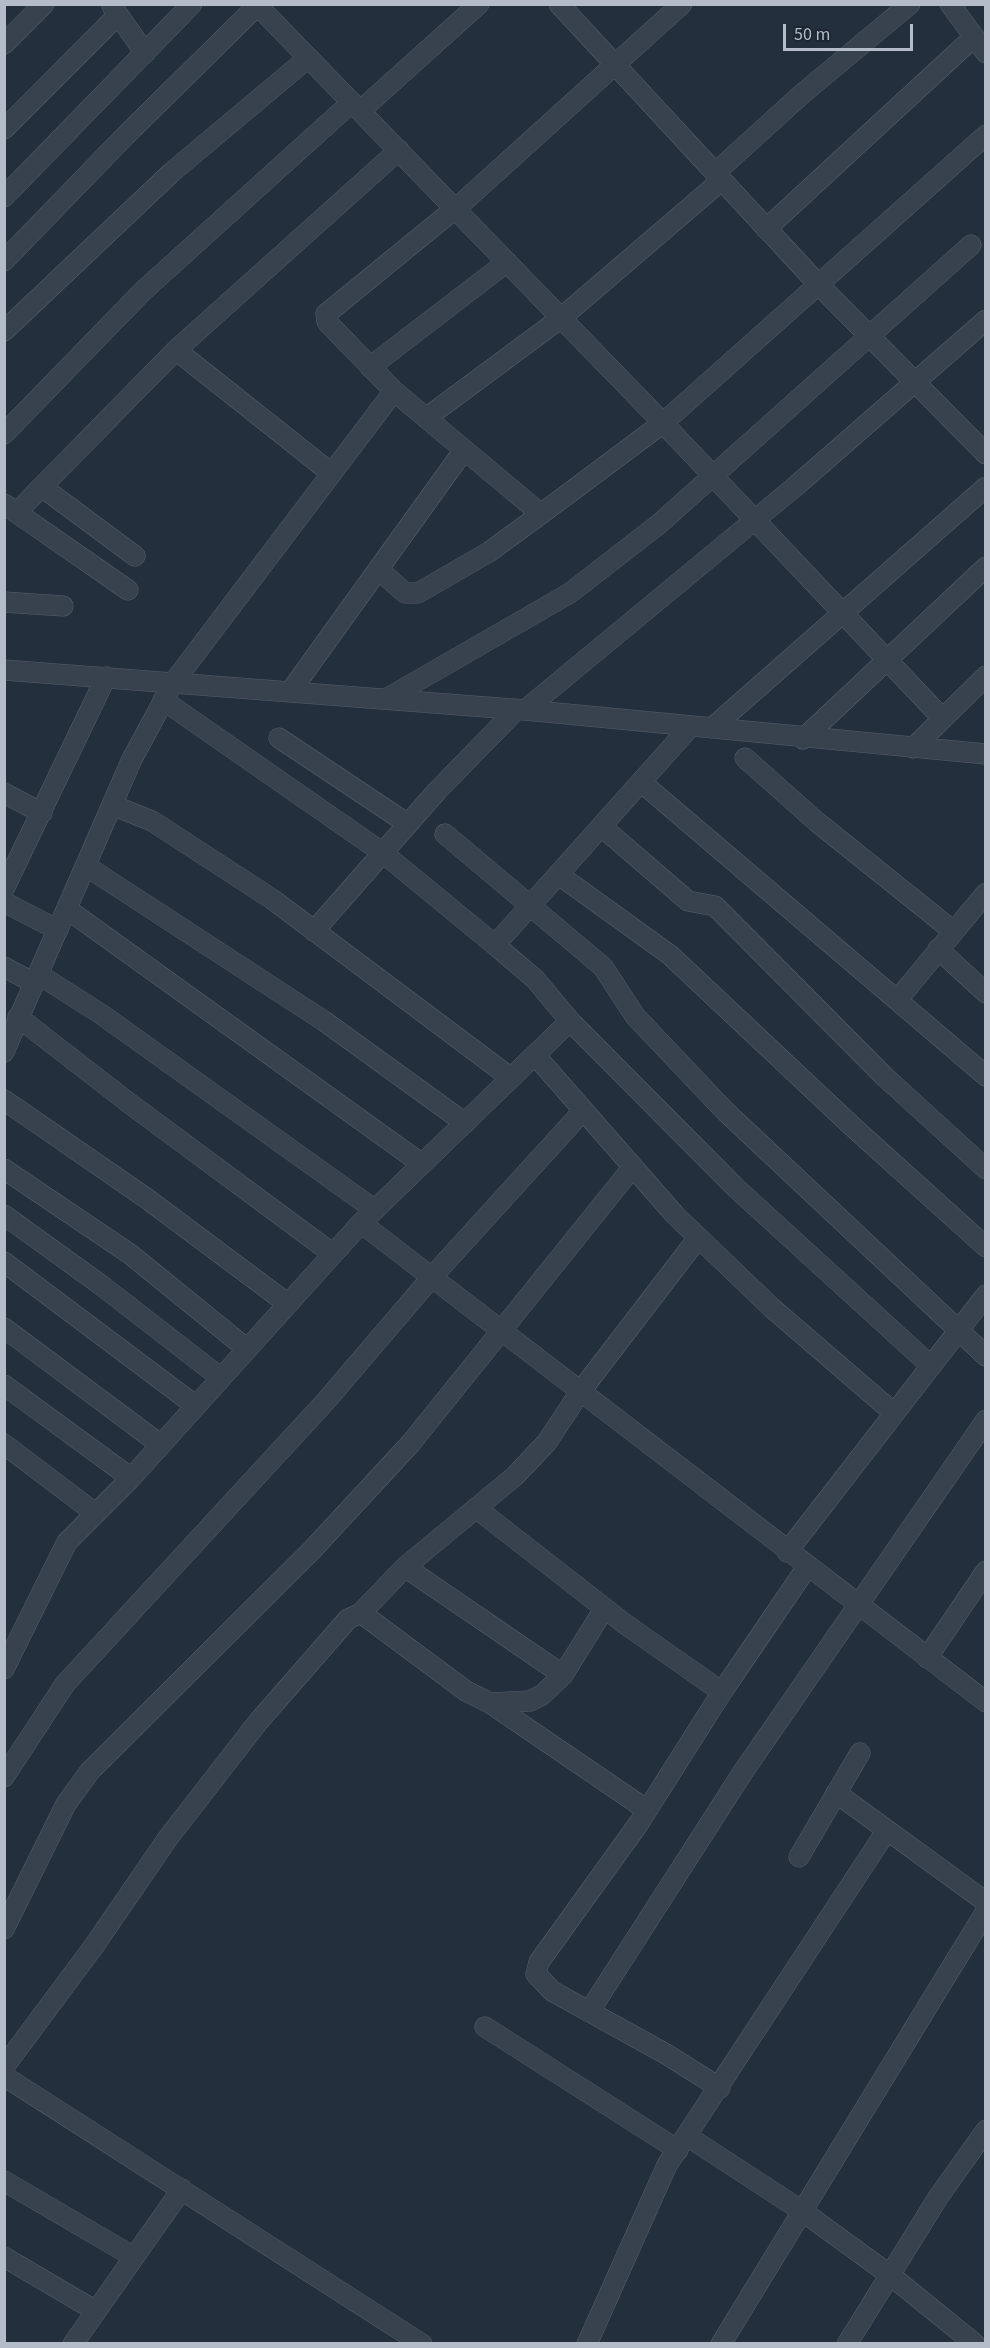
<!DOCTYPE html>
<style>
body{margin:0}
#map{position:relative;width:990px;height:2348px;overflow:hidden;background:#242f3e;font-family:"Source Sans 3",sans-serif}
canvas{display:block}
.frame{position:absolute;inset:0;border:6px solid #b4bcc9;pointer-events:none}
.scale{position:absolute;left:783px;top:24px;width:130px;height:27px;box-sizing:border-box;border:3px solid #b4bcc9;border-top:0;padding-left:8px;font-size:18px;line-height:21px;white-space:nowrap;color:#b4bcc9;-webkit-text-stroke:4px #1d2633;paint-order:stroke}
</style>
<div id="map">
<canvas width="990" height="2348"></canvas>
<div class="frame"></div>
<div class="scale">50 m</div>
</div>
<script>
const context = document.querySelector('canvas').getContext('2d');
context.lineJoin = 'round';
function poly(rows) {
  const path = new Path2D();
  for (const r of rows) {
    path.moveTo(r[0], r[1]);
    for (let i = 2; i < r.length; i += 2) path.lineTo(r[i], r[i + 1]);
  }
  return path;
}
function stroke(path, color, width, dash) {
  context.strokeStyle = color;
  context.lineWidth = width;
  context.lineCap = dash ? 'butt' : 'round';
  context.setLineDash(dash || []);
  context.stroke(path);
}
const minor = poly([
 [559,4,818,284,986,454],
 [950,4,986,53],
 [112,6,145,53],
 [258,6,663,423,942,718],
 [4,44,44,4],
 [360,111,479,4],
 [4,129,118,15],
 [715,173,802,94,910,4],
 [4,197,192,4],
 [766,229,974,37],
 [4,261,125,136,259,4],
 [4,331,172,172,308,58],
 [176,350,331,473],
 [370,367,507,262],
 [426,418,561,318,722,180],
 [4,434,143,291,352,102],
 [42,487,135,556],
 [4,504,128,590],
 [17,512,176,350,399,150],
 [541,514,394,391,327,322,326,314,462,203,682,4],
 [378,569,405,593,418,593,489,552,541,514,663,423,986,135],
 [4,602,63,606],
 [4,670,525,710,986,754],
 [290,692,464,450],
 [386,699,570,593,659,524,971,245],
 [163,700,383,853,495,945],
 [525,710,797,485,986,320],
 [712,728,986,487],
 [279,738,408,824],
 [803,739,986,567],
 [913,748,986,676],
 [745,758,817,822,953,931],
 [641,782,986,1076],
 [4,793,42,813],
 [112,805,152,821,272,899,511,1078],
 [602,827,688,901,715,906,885,1077,986,1169],
 [445,834,603,967,635,1016,725,1111,986,1356],
 [86,866,324,1021,465,1123],
 [559,875,670,955,853,1127,986,1247],
 [4,889,106,677],
 [4,902,58,930],
 [67,909,422,1164],
 [314,931,437,791,517,709],
 [938,949,986,993],
 [4,967,34,983],
 [38,974,101,1014,375,1210],
 [898,999,986,893],
 [18,1017,129,1103,333,1254],
 [570,1021,736,1188,931,1366],
 [4,1052,132,759,173,683,394,391],
 [535,1055,675,1215,772,1308,894,1413],
 [4,1100,146,1198,288,1304],
 [4,1169,130,1254,247,1349],
 [4,1215,101,1285,221,1378],
 [361,1223,570,1021,535,979,495,945,690,727],
 [4,1262,196,1406],
 [4,1328,161,1445],
 [4,1385,131,1478],
 [4,1444,95,1513],
 [476,1508,625,1624,722,1692],
 [787,1552,986,1295],
 [405,1567,563,1675],
 [361,1613,466,1691,490,1703,530,1701,542,1695,563,1675,604,1609],
 [927,1658,986,1571],
 [4,1669,67,1542,131,1478,361,1223,986,1702],
 [490,1703,647,1810],
 [4,1777,65,1684,325,1402,431,1278,582,1112],
 [887,1830,986,1902],
 [799,1857,860,1753],
 [4,1929,66,1804,90,1771,312,1550,411,1443,632,1168],
 [589,2012,743,1772,986,1420],
 [485,2027,678,2150],
 [4,2067,94,1946,168,1838,258,1722,348,1619,361,1613,405,1567,515,1476,547,1442,580,1392,698,1238],
 [4,2076,422,2344],
 [720,2088,666,2054,552,1991,536,1974,539,1962,639,1823,722,1692,807,1567],
 [687,2136,802,2211,890,2275,975,2344],
 [4,2181,134,2257],
 [4,2257,96,2311],
 [73,2344,182,2189],
 [587,2344,667,2165,887,1830,836,1793],
 [721,2344,986,1911],
 [847,2344,939,2196,986,2130]
]);
stroke(minor, '#565f6c', 21);
stroke(minor, '#38414e', 20);
</script>
